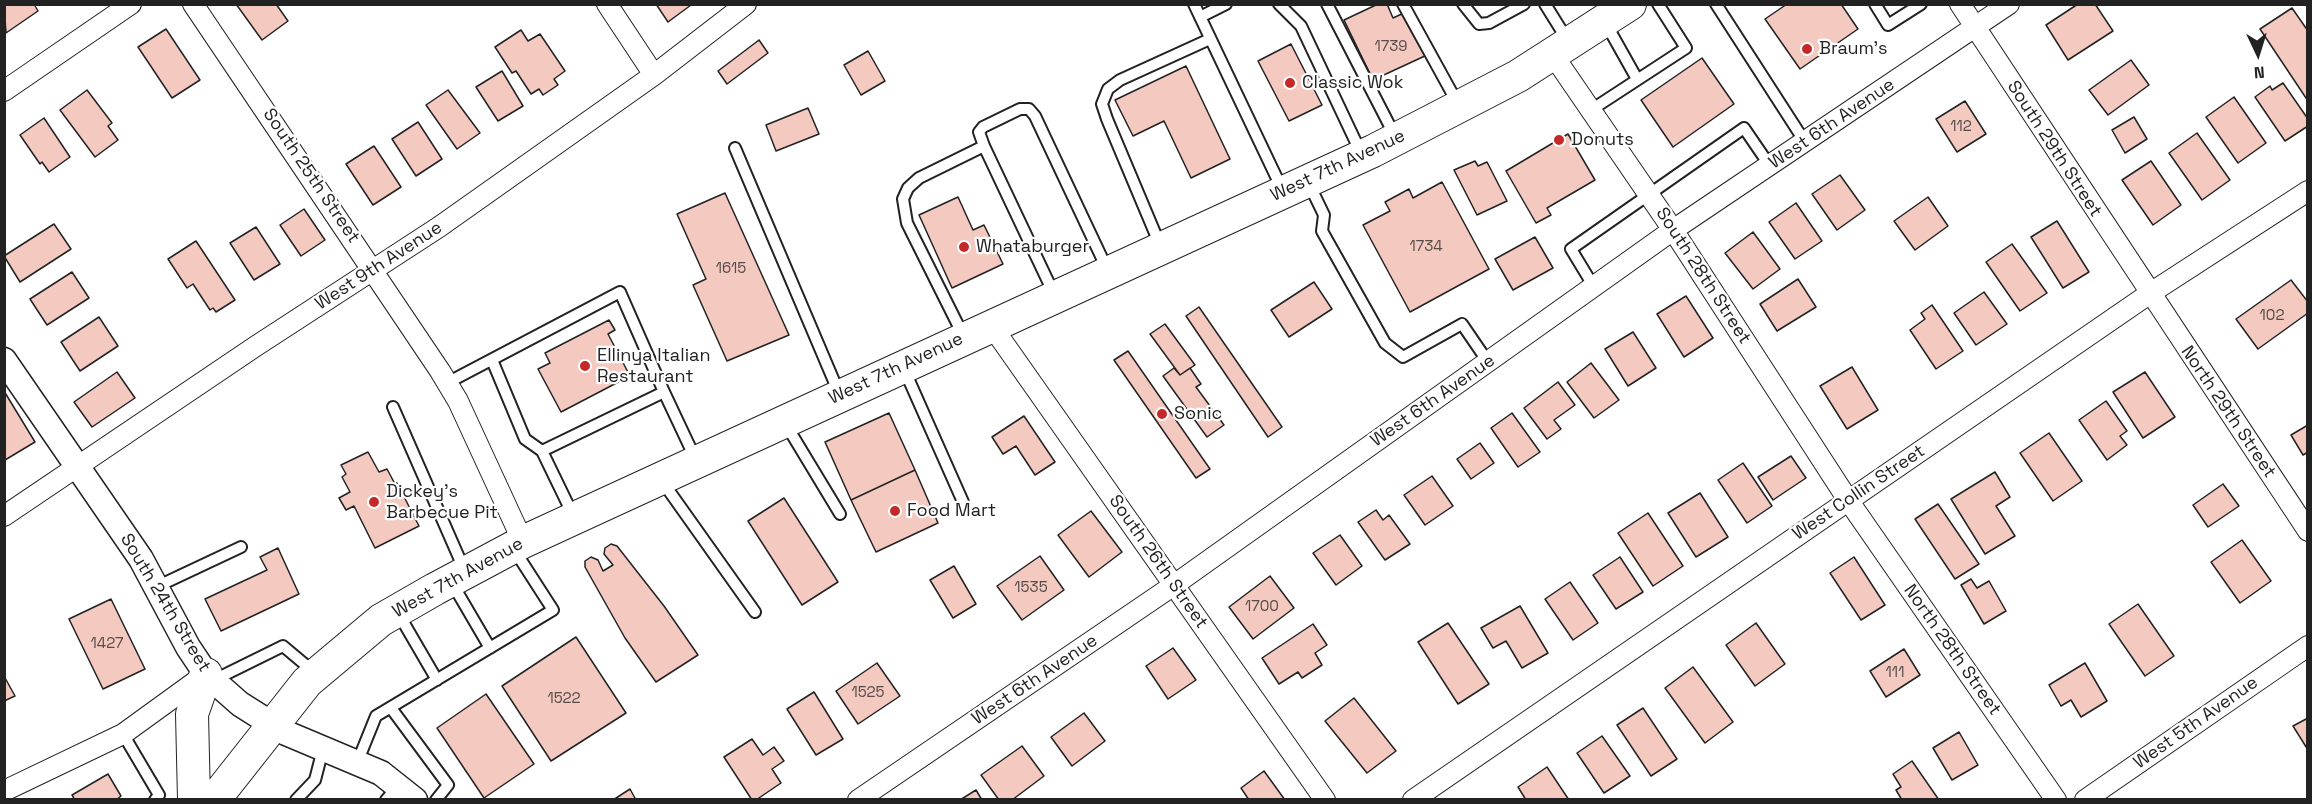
<!DOCTYPE html>
<style>
body{margin:0}
#map{position:relative;width:2312px;height:804px;overflow:hidden;background:#fff;font-family:"Space Grotesk",sans-serif}
canvas{display:block}
.frame{position:absolute;inset:0;border:6px solid #222;pointer-events:none}
.north{position:absolute;left:2228px;top:24px;width:60px;height:60px;-webkit-text-stroke:4px #fff;paint-order:stroke;rotate:176deg;font-size:16px;font-weight:700;line-height:24px;text-align:center;color:#222}
.north::after{content:'';display:block;margin:auto;width:21px;height:27px;background:#222;clip-path:polygon(50% 0,100% 100%,50% 72%,0 100%)}
</style>
<div id="map">
<canvas width="2312" height="804"></canvas>
<div class="frame"></div>
<div class="north">N</div>
</div>
<script>
const context = document.querySelector('canvas').getContext('2d');
context.lineJoin = 'round';
function fill(path, color) {
  context.fillStyle = color;
  context.fill(path, 'evenodd');
}
function poly(rows) {
  const path = new Path2D();
  for (const r of rows) {
    path.moveTo(r[0], r[1]);
    for (let i = 2; i < r.length; i += 2) path.lineTo(r[i], r[i + 1]);
  }
  return path;
}
function stroke(path, color, width, dash) {
  context.strokeStyle = color;
  context.lineWidth = width;
  context.lineCap = dash ? 'butt' : 'round';
  context.setLineDash(dash || []);
  context.stroke(path);
}
function label(font, color, halo, rows, align = 'center') {
  context.font = font + ' "Space Grotesk",sans-serif';
  context.lineWidth = 4.5;
  context.setLineDash([]);
  context.textBaseline = 'middle';
  context.strokeStyle = halo;
  context.fillStyle = color;
  for (const [text, x, y, turn = 0] of rows) {
    context.save();
    context.translate(x, y);
    context.rotate((+turn || 0) * Math.PI / 180);
    context.textAlign = isNaN(turn) ? turn : align;
    if (halo) context.strokeText(text, 0, 0);
    context.fillText(text, 0, 0);
    context.restore();
  }
}
const building = poly([
 [4,4,34,4,38,11,6,33,4,4],
 [236,4,276,4,288,21,262,40,236,4],
 [656,4,690,4,691,5,668,22,656,4],
 [1378,4,1387,4,1393,18,1406,12,1427,55,1373,80,1344,20,1378,4],
 [1787,4,1841,4,1858,29,1800,69,1765,19,1787,4],
 [2078,4,2095,4,2113,31,2068,60,2046,25,2078,4],
 [2292,8,2308,31,2308,101,2260,29,2292,8],
 [166,29,200,80,172,98,138,47,166,29],
 [521,30,528,41,540,34,565,71,554,79,558,85,543,95,539,89,531,94,516,71,512,73,495,47,521,30],
 [759,40,768,53,727,84,718,71,759,40],
 [1291,44,1322,105,1289,121,1258,61,1291,44],
 [868,51,885,81,861,95,844,65,868,51],
 [1702,58,1734,104,1673,147,1641,100,1702,58],
 [2131,60,2149,85,2108,115,2089,90,2131,60],
 [1186,66,1230,159,1191,178,1164,121,1133,136,1115,100,1186,66],
 [502,71,523,106,498,121,476,87,502,71],
 [2283,83,2308,119,2308,126,2285,141,2255,97,2270,86,2272,90,2283,83],
 [87,90,112,123,108,126,118,140,95,157,60,110,87,90],
 [448,90,480,133,457,149,426,105,448,90],
 [2234,97,2266,143,2238,163,2206,117,2234,97],
 [1965,101,1986,134,1957,152,1936,119,1965,101],
 [808,108,819,134,776,151,766,125,808,108],
 [2134,117,2147,139,2125,153,2112,130,2134,117],
 [44,118,70,157,49,172,42,162,40,164,20,135,44,118],
 [418,122,442,159,416,176,392,139,418,122],
 [2197,133,2230,180,2202,200,2169,153,2197,133],
 [1568,134,1595,180,1547,208,1551,215,1536,223,1506,171,1568,134],
 [374,146,401,187,373,205,346,164,374,146],
 [1475,161,1478,166,1487,162,1507,201,1477,215,1454,170,1475,161],
 [2151,161,2181,205,2153,225,2122,180,2151,161],
 [1840,175,1865,210,1837,230,1812,194,1840,175],
 [1442,182,1489,269,1410,312,1363,225,1390,211,1385,202,1409,189,1413,198,1442,182],
 [725,193,789,335,727,361,693,285,706,279,677,214,725,193],
 [958,197,973,230,984,225,1003,264,952,288,919,215,958,197],
 [1928,197,1948,226,1915,250,1894,221,1928,197],
 [1796,203,1822,241,1795,259,1769,222,1796,203],
 [304,209,325,240,301,256,280,225,304,209],
 [2057,221,2089,272,2063,288,2031,237,2057,221],
 [54,224,71,249,20,282,4,256,54,224],
 [256,227,280,264,254,280,230,243,256,227],
 [1753,232,1780,269,1753,289,1725,253,1753,232],
 [1535,237,1553,268,1513,290,1495,259,1535,237],
 [196,241,235,300,216,312,213,308,210,310,193,284,187,288,168,259,196,241],
 [2012,244,2047,293,2020,311,1986,262,2012,244],
 [72,272,89,298,47,325,30,299,72,272],
 [1798,279,1816,307,1777,331,1760,304,1798,279],
 [2291,280,2308,302,2308,313,2258,349,2236,319,2291,280],
 [1314,282,1332,309,1289,337,1271,310,1314,282],
 [1984,292,2007,324,1976,345,1954,313,1984,292],
 [1686,296,1713,338,1684,357,1657,314,1686,296],
 [1932,305,1963,351,1936,369,1910,330,1925,319,1921,313,1932,305],
 [1199,307,1282,427,1268,437,1186,316,1199,307],
 [99,317,118,346,80,371,61,342,99,317],
 [609,320,615,330,608,334,630,376,561,412,538,369,550,363,545,353,609,320],
 [1165,324,1195,365,1180,375,1150,334,1165,324],
 [1633,332,1656,368,1628,386,1605,349,1633,332],
 [1128,351,1210,469,1196,478,1114,360,1128,351],
 [1591,363,1619,400,1594,418,1567,382,1591,363],
 [1852,367,1878,410,1847,429,1820,386,1852,367],
 [1174,368,1180,375,1190,368,1201,384,1196,387,1224,425,1207,437,1163,376,1174,368],
 [117,372,135,398,92,427,74,402,117,372],
 [2145,372,2175,417,2143,438,2113,392,2145,372],
 [1558,382,1575,405,1554,420,1561,429,1547,439,1524,408,1558,382],
 [4,391,35,442,5,460,4,458,4,391],
 [2106,401,2127,431,2120,436,2127,445,2107,460,2079,420,2106,401],
 [889,413,915,470,851,500,825,442,889,413],
 [1512,413,1540,452,1518,467,1491,428,1512,413],
 [1024,416,1055,462,1035,475,1016,446,1003,454,992,437,1024,416],
 [2308,425,2308,452,2303,455,2291,435,2308,425],
 [2049,433,2082,481,2053,501,2020,453,2049,433],
 [1480,443,1494,463,1471,479,1457,459,1480,443],
 [368,452,379,472,387,469,395,484,397,483,419,526,375,548,354,506,346,510,339,498,350,492,342,477,346,474,341,465,368,452],
 [1791,456,1806,478,1773,500,1758,477,1791,456],
 [1743,463,1772,506,1747,523,1718,480,1743,463],
 [915,470,938,523,876,552,851,500,915,470],
 [1995,472,2010,497,1996,506,2015,536,1985,554,1951,499,1995,472],
 [1432,476,1453,506,1425,525,1404,495,1432,476],
 [2223,484,2239,506,2208,527,2193,505,2223,484],
 [1700,493,1728,537,1696,557,1668,513,1700,493],
 [784,498,838,582,802,605,748,521,784,498],
 [1938,504,1979,564,1955,579,1915,519,1938,504],
 [1376,510,1383,520,1389,515,1410,544,1385,560,1358,522,1376,510],
 [1091,511,1122,552,1089,577,1058,535,1091,511],
 [1648,513,1683,566,1653,586,1618,533,1648,513],
 [1340,535,1362,566,1336,585,1313,553,1340,535],
 [2242,540,2271,581,2240,603,2211,562,2242,540],
 [611,544,617,546,664,606,698,655,656,682,625,638,585,567,585,561,591,557,598,560,603,571,613,565,604,554,605,548,611,544],
 [278,548,299,594,221,631,205,599,267,570,260,557,278,548],
 [1040,556,1064,590,1022,620,997,586,1040,556],
 [1620,557,1643,592,1616,609,1593,575,1620,557],
 [1854,557,1885,605,1861,620,1830,573,1854,557],
 [954,566,976,604,953,618,930,580,954,566],
 [1270,576,1294,608,1253,639,1229,607,1270,576],
 [1971,579,1977,588,1989,581,2006,611,1984,624,1961,585,1971,579],
 [1570,582,1598,623,1573,640,1545,599,1570,582],
 [111,599,145,669,103,689,69,619,111,599],
 [2138,604,2174,656,2145,676,2109,624,2138,604],
 [1520,606,1548,653,1522,668,1506,641,1493,648,1481,628,1520,606],
 [1448,623,1489,684,1458,704,1418,642,1448,623],
 [1756,623,1785,664,1755,686,1726,645,1756,623],
 [1313,624,1327,645,1315,653,1322,665,1302,678,1298,672,1279,684,1262,658,1313,624],
 [576,637,626,713,551,761,502,686,576,637],
 [1173,648,1196,680,1168,699,1146,666,1173,648],
 [1904,649,1920,675,1886,697,1870,671,1904,649],
 [877,663,900,696,858,724,836,691,877,663],
 [2085,663,2107,701,2081,717,2071,700,2061,706,2049,685,2085,663],
 [1693,667,1733,722,1705,743,1665,688,1693,667],
 [4,676,15,696,4,701,4,676],
 [814,692,843,739,816,755,787,709,814,692],
 [486,694,534,764,484,798,437,728,486,694],
 [1354,698,1396,751,1367,773,1325,721,1354,698],
 [1643,708,1677,759,1651,776,1617,725,1643,708],
 [1084,713,1105,741,1072,766,1051,737,1084,713],
 [2308,718,2308,750,2293,726,2308,718],
 [1959,732,1978,765,1952,780,1933,748,1959,732],
 [1602,736,1630,776,1604,793,1577,753,1602,736],
 [752,739,763,755,774,747,784,761,772,769,781,783,756,800,752,800,724,757,752,739],
 [1022,746,1044,776,1012,800,999,800,981,775,1022,746],
 [1912,761,1939,800,1902,800,1896,790,1901,787,1893,774,1912,761],
 [1547,767,1569,800,1526,800,1518,787,1547,767],
 [1264,771,1285,800,1249,800,1241,788,1264,771],
 [108,774,121,796,116,800,75,800,72,795,108,774],
 [630,789,636,800,613,800,630,789],
 [976,790,982,800,960,800,976,790]
]);
const service = poly([
 [1194,4,1282,189],
 [1279,4,1301,26,1361,153],
 [1327,4,1395,136],
 [1403,4,1458,104],
 [1463,4,1479,24,1489,23,1524,4],
 [1545,4,1568,41],
 [1716,4,1805,142],
 [1875,4,1888,25,1921,4],
 [1200,17,1226,4],
 [1605,22,1637,79],
 [1591,110,1686,48,1658,4],
 [735,148,839,393],
 [1309,184,1324,215,1322,231,1385,343,1403,357,1462,324,1488,362],
 [1160,245,1107,119,1102,104,1108,89,1120,80,1210,39],
 [1594,287,1571,249,1744,128,1770,166],
 [1054,294,984,146,979,132,983,127,1020,109,1029,109,1035,116,1108,271],
 [964,337,907,223,903,199,908,188,919,178,984,146],
 [492,360,525,439,542,451],
 [904,369,963,502],
 [447,383,620,292,664,392],
 [393,407,464,569],
 [785,423,840,514],
 [662,481,755,612],
 [573,515,542,451,664,392,696,460],
 [452,583,490,648],
 [156,587,241,547],
 [398,613,437,680],
 [214,680,283,646,314,672],
 [391,708,448,785,436,800],
 [123,734,159,795,155,800],
 [357,763,376,716,553,610,515,551],
 [296,800,315,780,323,749],
 [386,800,398,786]
]);
const minor = poly([
 [193,4,440,371,458,401,523,542],
 [607,4,654,75],
 [1960,4,2308,531],
 [1553,55,1673,230,1848,500,2056,800],
 [4,91,131,4],
 [991,325,1325,800],
 [4,516,256,346,439,227,654,75,746,4],
 [4,791,123,734,203,676],
 [858,800,1174,585,1673,230,2009,4],
 [1413,800,2149,294,2308,191],
 [2085,800,2308,646]
]);
const tertiary = poly([
 [4,360,141,559,188,647,206,674,240,704,286,733,381,773,415,800]
]);
const primary = poly([
 [194,800,192,714,206,674],
 [214,800,307,682,381,620,435,589,523,542,575,518,1373,151,1518,76,1630,4]
]);
const markers = [
 [1807,49,6,"#c62828"],
 [1290,83,6,"#c62828"],
 [1559,140,6,"#c62828"],
 [964,247,6,"#c62828"],
 [585,366,6,"#c62828"],
 [1162,414,6,"#c62828"],
 [374,502,6,"#c62828"],
 [895,511,6,"#c62828"]
];
const numberNames = [
 ["1739",1391,47],
 ["112",1961,127],
 ["1734",1426,247],
 ["1615",731,269],
 ["102",2272,316],
 ["1535",1031,588],
 ["1700",1262,607],
 ["1427",107,644],
 ["111",1895,673],
 ["1525",868,693],
 ["1522",564,699]
];
const poiNames = [
 ["Braum's",1819,49],
 ["Classic Wok",1302,83],
 ["Donuts",1571,140],
 ["Whataburger",976,247],
 ["Ellinya Italian",597,356],
 ["Restaurant",597,377],
 ["Sonic",1174,414],
 ["Dickey's",386,492],
 ["Barbecue Pit",386,513],
 ["Food Mart",907,511]
];
const streetNames = [
 ["West 6th Avenue",1832,124,-34],
 ["South 29th Street",2054,149,57],
 ["West 7th Avenue",1338,166,-25],
 ["South 25th Street",311,176,56],
 ["West 9th Avenue",379,266,-33],
 ["South 28th Street",1703,276,57],
 ["West 7th Avenue",896,369,-25],
 ["West 6th Avenue",1433,401,-35],
 ["North 29th Street",2228,412,56],
 ["West Collin Street",1859,493,-34],
 ["South 26th Street",1158,562,55],
 ["West 7th Avenue",458,578,-29],
 ["South 24th Street",165,603,59],
 ["North 28th Street",1952,650,55],
 ["West 6th Avenue",1035,680,-34],
 ["West 5th Avenue",2196,723,-35]
];
fill(building, '#f3c9c0');
stroke(building, '#222', 1.5);
stroke(service, '#222', 14);
stroke(minor, '#222', 22);
stroke(tertiary, '#222', 27);
stroke(primary, '#222', 34);
stroke(service, '#fff', 10);
stroke(minor, '#fff', 20);
stroke(tertiary, '#fff', 24);
stroke(primary, '#fff', 32);
for (const [x, y, r, color] of markers) {
  const dot = new Path2D();
  dot.arc(x, y, r, 0, 2 * Math.PI);
  context.fillStyle = color;
  context.fill(dot);
  stroke(dot, '#fff', 2);
}
label('15px', '#564c4a', null, numberNames);
label('18px', '#222', '#fff', poiNames, 'left');
label('18px', '#222', '#fff', streetNames);
</script>
